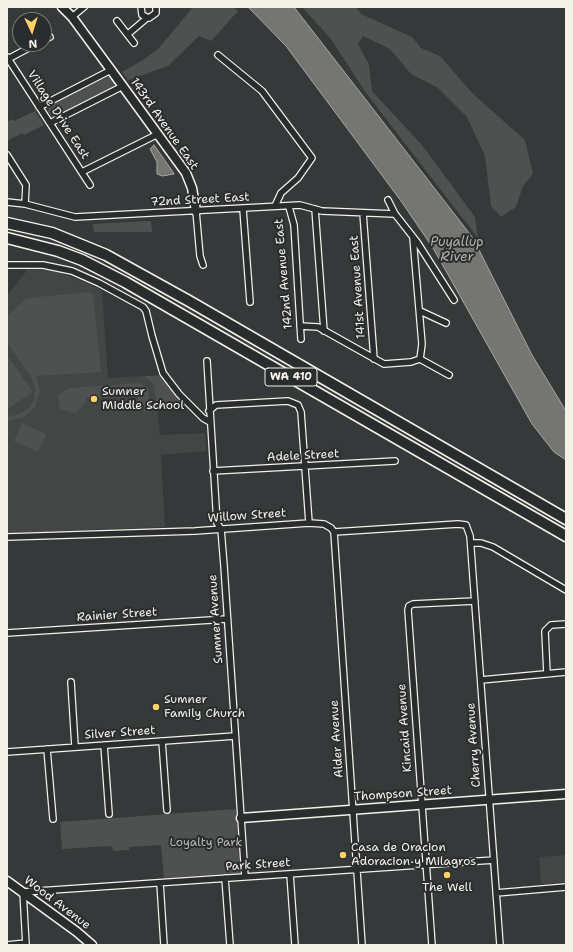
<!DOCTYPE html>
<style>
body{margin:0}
#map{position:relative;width:573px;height:952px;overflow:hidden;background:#363939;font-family:"Shantell Sans",sans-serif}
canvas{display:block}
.frame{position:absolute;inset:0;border:8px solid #f4f1e8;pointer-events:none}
.north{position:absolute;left:12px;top:12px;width:40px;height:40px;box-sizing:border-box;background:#2a2d2e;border:1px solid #7b7b78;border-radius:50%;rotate:176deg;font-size:11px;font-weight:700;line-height:16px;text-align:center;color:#f4f1e8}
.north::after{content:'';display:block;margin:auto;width:14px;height:18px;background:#ffd166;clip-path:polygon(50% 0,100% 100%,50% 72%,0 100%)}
</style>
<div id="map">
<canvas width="573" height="952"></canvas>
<div class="frame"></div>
<div class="north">N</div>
</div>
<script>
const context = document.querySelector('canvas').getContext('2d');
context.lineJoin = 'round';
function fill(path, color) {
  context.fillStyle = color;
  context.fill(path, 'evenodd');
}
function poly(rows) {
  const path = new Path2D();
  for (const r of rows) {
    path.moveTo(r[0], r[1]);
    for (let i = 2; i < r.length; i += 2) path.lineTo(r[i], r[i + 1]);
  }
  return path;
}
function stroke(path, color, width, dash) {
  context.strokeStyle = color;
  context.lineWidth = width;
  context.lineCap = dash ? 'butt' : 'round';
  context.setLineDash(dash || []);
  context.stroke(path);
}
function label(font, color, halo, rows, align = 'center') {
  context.font = font + ' "Shantell Sans",sans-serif';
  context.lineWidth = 4;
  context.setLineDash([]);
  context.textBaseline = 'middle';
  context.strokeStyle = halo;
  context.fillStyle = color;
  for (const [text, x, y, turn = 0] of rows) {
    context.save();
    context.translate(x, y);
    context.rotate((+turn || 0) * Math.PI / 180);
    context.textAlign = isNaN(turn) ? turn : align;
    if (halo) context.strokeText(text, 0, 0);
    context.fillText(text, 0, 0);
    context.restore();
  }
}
const built = poly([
 [28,269,57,271,102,290,108,378,159,375,183,402,157,403,160,435,205,433,206,451,161,455,165,527,7,533,7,296],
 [566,855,566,882,541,884,539,857]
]);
const green = poly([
 [193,7,233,7,238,11,211,41,199,36,168,66,128,80,122,72,143,60,158,49],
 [302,7,356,7,361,14,412,37,421,48,440,56,473,94,525,140,533,174,523,186,516,207,501,217,491,206,485,156,467,117,438,88,411,74,390,49,363,36,358,44,369,65,372,91,422,145,475,217,478,238,366,93,331,39],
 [109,77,114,81,114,88,57,116,52,116,48,112,49,105,105,78],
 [35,111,44,125,24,135,22,133,7,141,7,122,12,119,14,121],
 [151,221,152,232,94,232,93,224],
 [89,292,93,295,101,372,37,376,36,374,40,391,35,407,24,417,7,421,7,416,17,415,29,408,34,400,35,389,31,377,7,342,7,333,24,357,7,332,7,316,27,298],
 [7,355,33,392,7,409],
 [144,376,162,376,183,402,157,403,153,383],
 [140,383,148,388,150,412,144,412,144,404,138,404,138,397,135,396,135,393,112,394,112,388,105,388,105,397,86,398,86,403,83,403,82,407,75,413,61,409,59,405,59,395,69,388],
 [22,423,46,434,38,452,14,441],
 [236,809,240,873,164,878,161,845,129,847,129,850,113,851,112,846,62,849,60,822]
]);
const water = poly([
 [248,7,294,7,473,238,532,355,566,411,566,460,554,452,532,424,433,248,401,201,286,46,248,7],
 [154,145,173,172,174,174,162,176,157,174,157,162,150,149,154,145]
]);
const street = poly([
 [141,7,142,15,149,18,156,13,156,7],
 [72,17,84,7],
 [117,21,134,43],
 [128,34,147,18],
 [44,40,50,37],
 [218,55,262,91,312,158,298,178,281,193,275,206],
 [7,57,90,185],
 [8,59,36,44],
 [39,107,111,70],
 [50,123,123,86],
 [7,155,26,185,25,204],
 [82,172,158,134],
 [388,200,395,214,417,242,454,300],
 [7,202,25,204,75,217,300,205,322,211,395,214],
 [289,207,294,225,301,339],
 [243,209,250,302],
 [315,209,324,331],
 [196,211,200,256,203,265],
 [363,213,374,359],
 [413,238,422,344,420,359],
 [7,265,43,265,72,271,99,283,143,307,146,311,152,336,163,373,179,394,203,418,210,422],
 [420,311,446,323],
 [300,326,318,327,384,364,411,362,420,359],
 [420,359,449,375],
 [207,361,217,523,221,529,224,566,245,877],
 [209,411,216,405,288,401,298,405,301,412,309,523],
 [213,471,395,461],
 [334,532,362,945],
 [7,537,195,531,309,523,324,524,331,528,334,532,458,524,466,525,470,536,500,945],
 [471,543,481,543,493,547,566,590],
 [7,633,227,619],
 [547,674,545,631,551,625,566,624],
 [481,680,566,672],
 [71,682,75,746],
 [162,741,167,810],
 [104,745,109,814],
 [47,749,53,819],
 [7,752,235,736],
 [290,874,295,945],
 [225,878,230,945],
 [160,883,164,945],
 [496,893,566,887],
 [7,945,26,943],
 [26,945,23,892,494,860],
 [432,945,408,610,409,606,413,604,475,601]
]);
const secondary = poly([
 [62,7,72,17,111,70,186,173,192,188,196,211],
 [241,818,566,794],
 [7,881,77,932,92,945]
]);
const highway = poly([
 [7,223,52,233,106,255,189,301,566,519],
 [7,238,58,251,82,260,125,282,566,536]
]);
const markers = [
 [94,399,4,"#ffd166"],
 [156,707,4,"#ffd166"],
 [343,855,4,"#ffd166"],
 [447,875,4,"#ffd166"]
];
const shields = [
 [291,377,52]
];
const shieldNames = [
 ["WA 410",291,377]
];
const streetNames = [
 ["Village Drive East",58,115,57],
 ["143rd Avenue East",164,124,55],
 ["72nd Street East",200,200,-3],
 ["142nd Avenue East",284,274,-95],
 ["141st Avenue East",358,287,-94],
 ["Adele Street",303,456,-3],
 ["Willow Street",247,516,-4],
 ["Rainier Street",117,615,-4],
 ["Sumner Avenue",216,619,-94],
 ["Kincaid Avenue",405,728,-94],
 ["Silver Street",120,733,-4],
 ["Alder Avenue",337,739,-94],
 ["Cherry Avenue",474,745,-94],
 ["Thompson Street",403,794,-4],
 ["Park Street",258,865,-4],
 ["Wood Avenue",57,903,37]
];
const poiNames = [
 ["Sumner",102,392],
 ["Middle School",102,406],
 ["Sumner",164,700],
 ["Family Church",164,714],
 ["Casa de Oracion",351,848],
 ["Adoracion y Milagros",351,862],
 ["The Well",447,888,"center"]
];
const parkNames = [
 ["Loyalty Park",206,843]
];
const waterNames = [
 ["Puyallup",457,243],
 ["River",457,258]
];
fill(built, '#434645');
fill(green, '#4e514f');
fill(water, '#757572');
stroke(water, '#a8a7a1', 1);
stroke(street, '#f4f1e8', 8);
stroke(secondary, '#f4f1e8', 11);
stroke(highway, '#f4f1e8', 13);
stroke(street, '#2a2d2e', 5.5);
stroke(secondary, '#2a2d2e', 8);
stroke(highway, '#2a2d2e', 10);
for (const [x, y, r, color] of markers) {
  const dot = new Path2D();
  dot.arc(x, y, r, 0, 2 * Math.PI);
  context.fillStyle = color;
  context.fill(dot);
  stroke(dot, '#2a2d2e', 1.5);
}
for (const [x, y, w] of shields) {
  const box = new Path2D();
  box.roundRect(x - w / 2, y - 9, w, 18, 3);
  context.fillStyle = '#2a2d2e';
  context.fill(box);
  stroke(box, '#f4f1e8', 1);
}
label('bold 11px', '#f4f1e8', null, shieldNames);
label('12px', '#f4f1e8', '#2a2d2e', streetNames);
label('12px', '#f4f1e8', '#2a2d2e', poiNames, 'left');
label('12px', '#bab9b2', '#2a2d2e', parkNames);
label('italic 13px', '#b4b3ad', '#2a2d2e', waterNames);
</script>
